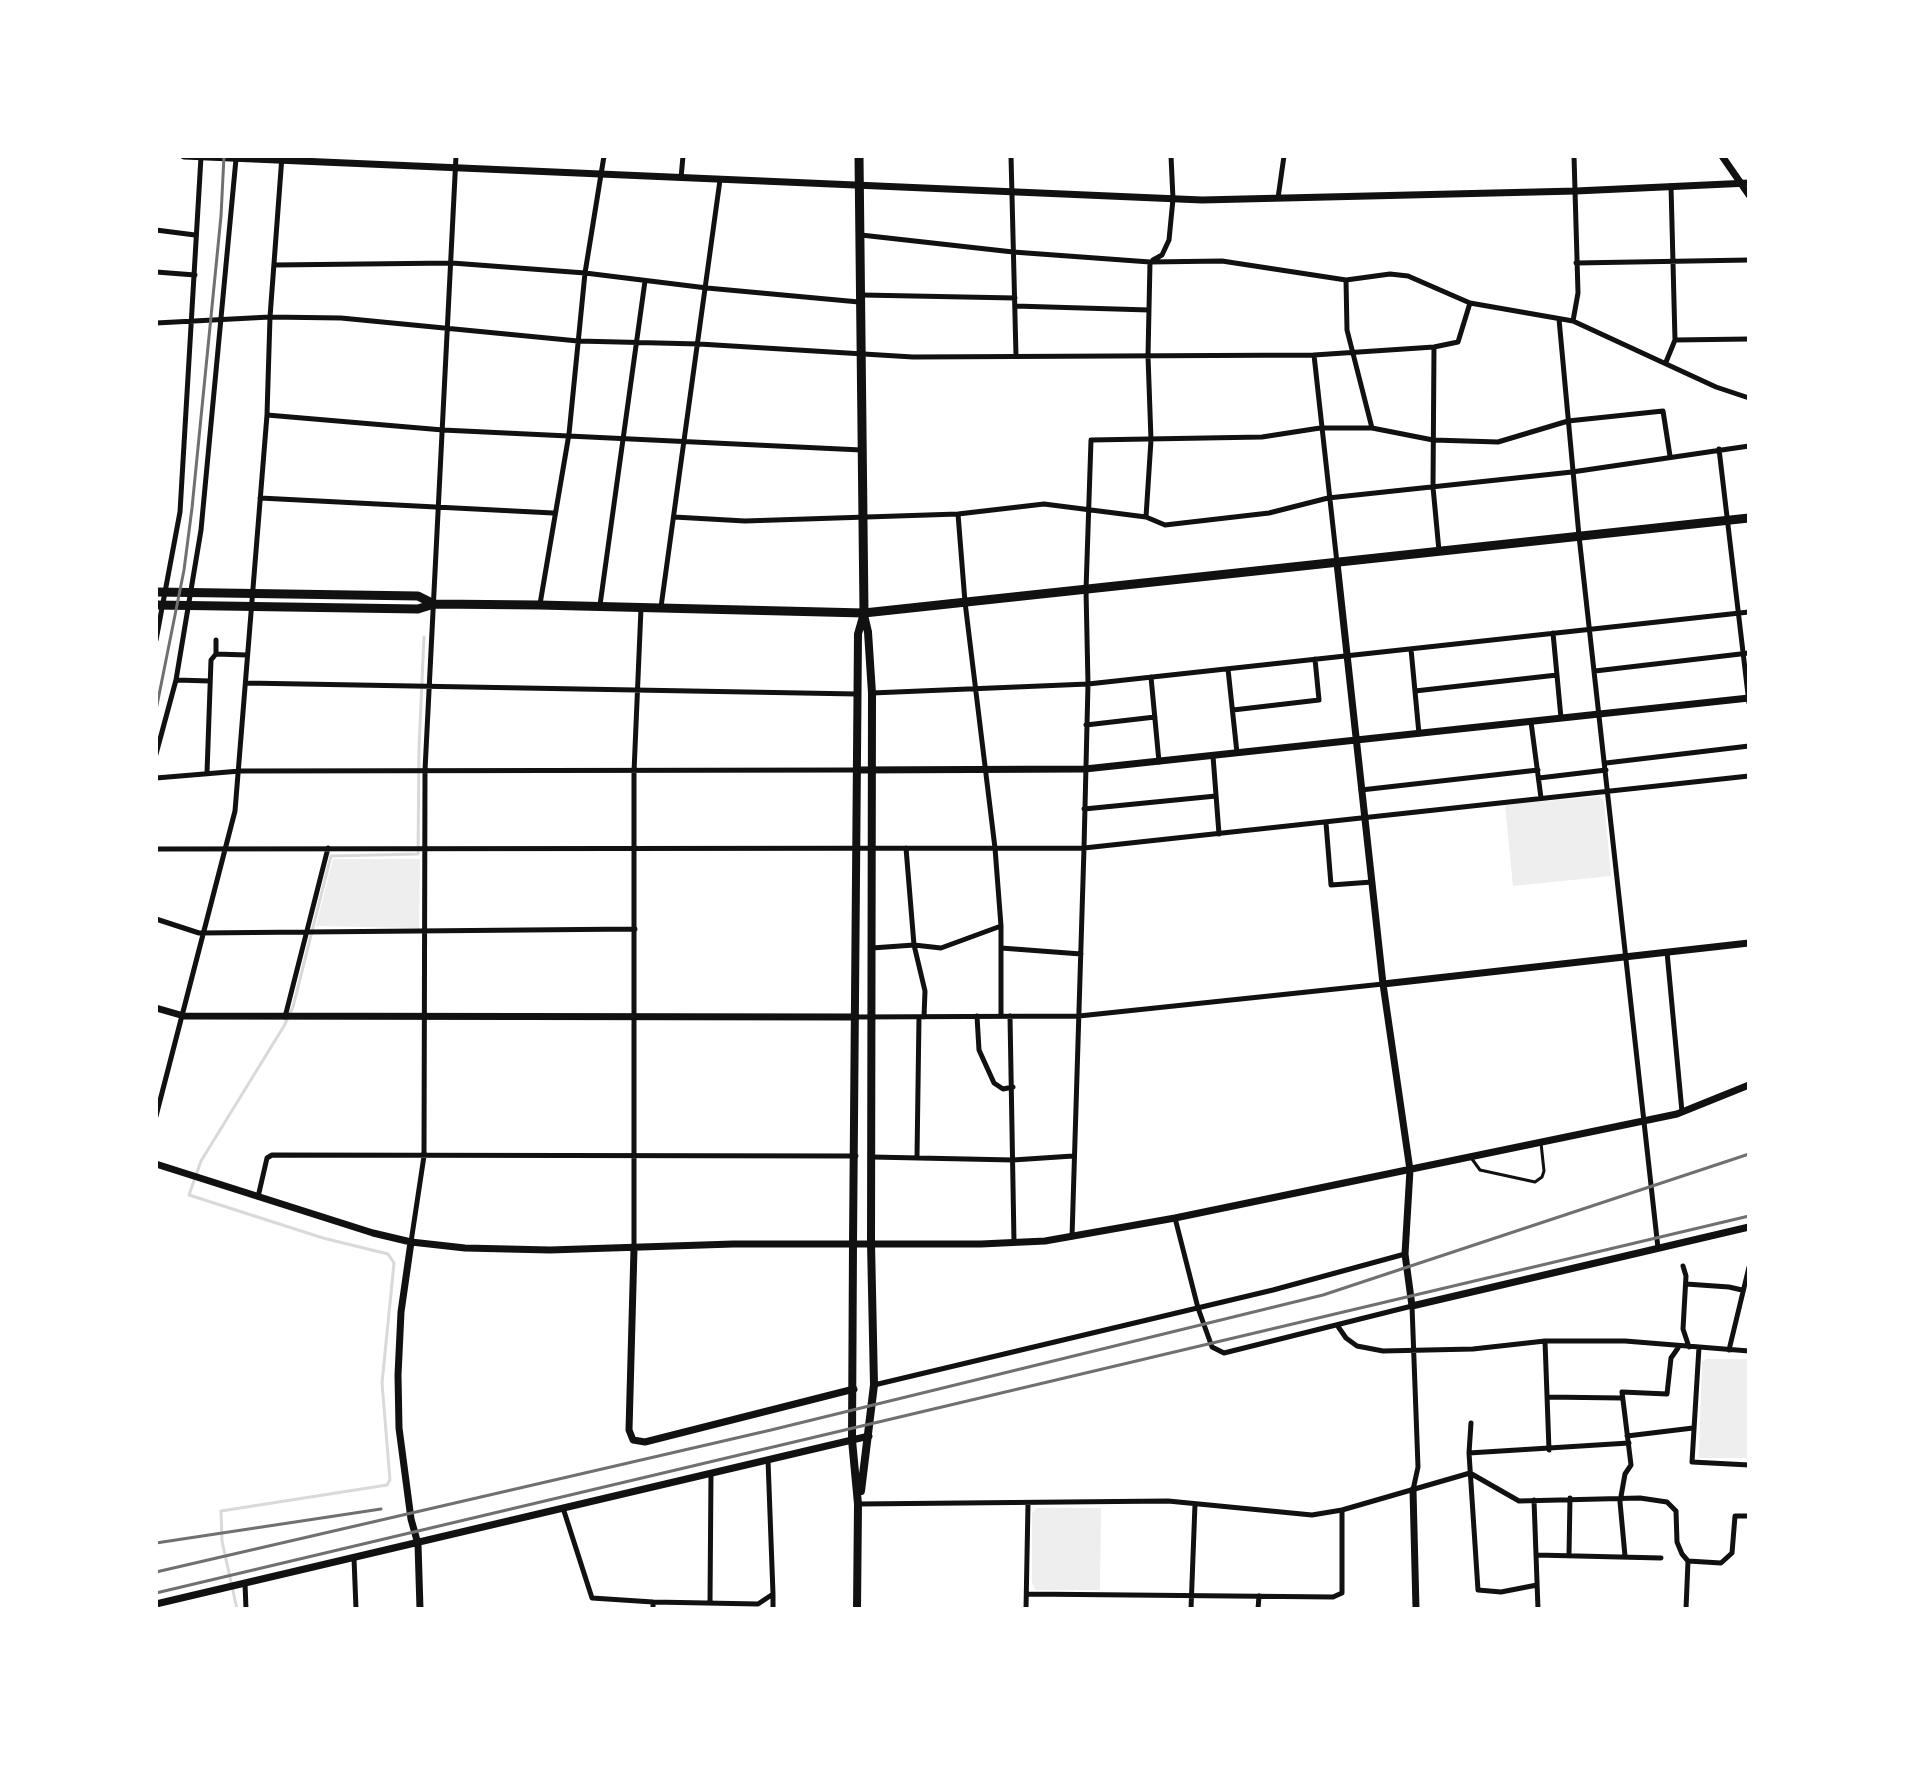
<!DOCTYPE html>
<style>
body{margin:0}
#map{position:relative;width:1905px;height:1765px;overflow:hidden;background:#fff;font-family:Arial,sans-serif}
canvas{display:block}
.frame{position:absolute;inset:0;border:158px solid #fff;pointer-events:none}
</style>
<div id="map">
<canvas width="1905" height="1765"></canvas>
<div class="frame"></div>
</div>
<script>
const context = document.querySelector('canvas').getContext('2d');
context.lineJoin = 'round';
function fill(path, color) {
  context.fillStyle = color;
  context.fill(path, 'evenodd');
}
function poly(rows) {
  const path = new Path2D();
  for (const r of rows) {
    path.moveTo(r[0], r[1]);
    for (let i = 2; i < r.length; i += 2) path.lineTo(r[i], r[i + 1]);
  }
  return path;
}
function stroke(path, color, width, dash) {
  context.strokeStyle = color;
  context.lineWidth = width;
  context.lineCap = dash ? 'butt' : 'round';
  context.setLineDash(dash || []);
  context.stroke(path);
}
const green = poly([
 [1599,796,1604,801,1611,876,1513,886,1505,805],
 [333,859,420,859,419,928,316,926],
 [1706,1359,1749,1359,1749,1458,1699,1458,1702,1362],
 [1037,1508,1101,1508,1100,1590,1036,1590,1032,1584,1032,1513]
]);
const stream = poly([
 [237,1609,222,1541,221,1511,387,1485,390,1480,382,1383,394,1263,388,1254,323,1238,189,1195,201,1161,284,1026,293,1007,331,856,418,854,419,748,424,637]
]);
const service = poly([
 [1472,1159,1480,1170,1535,1182,1542,1177,1544,1171,1541,1143]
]);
const minor = poly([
 [1011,156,1016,356],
 [681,178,683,156],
 [1278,198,1284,156],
 [156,230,195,235],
 [861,235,1013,252,1150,262,1222,261,1346,280,1390,274,1408,276,1470,303,1573,321,1716,387,1749,398],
 [1153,260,1162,255,1169,240,1173,199,1171,156],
 [1576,263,1749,260],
 [274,265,452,263,585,273,707,288,859,302],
 [156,272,195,275],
 [1346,280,1347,330,1372,428],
 [862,295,1015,298],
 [1015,306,1149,310],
 [1559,319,1579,536,1658,1248],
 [1573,321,1578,293,1574,156],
 [156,323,270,317,341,318,578,341,699,344,913,357,1314,355,1434,347,1458,342,1470,303],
 [1675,340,1749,339],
 [1434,347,1433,487,1439,551],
 [1314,355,1337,563],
 [1666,362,1675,340,1671,186],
 [267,415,443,430,861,450],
 [1719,449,1749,703],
 [260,498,553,513],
 [958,514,965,602,995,848,1001,926,1001,1016],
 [674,517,745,521,958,514,1044,504,1146,517,1165,525,1269,513,1328,498,1572,472,1749,446],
 [1146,517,1151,440,1148,356,1150,262],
 [540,604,569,434,585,273,604,156],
 [600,605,645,281],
 [661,607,720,180],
 [1553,633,1561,718],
 [156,640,180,512,201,157],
 [216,640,216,654,247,655],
 [1411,649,1419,734],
 [1228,669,1237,753],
 [1595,671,1749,653],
 [1151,677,1159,762],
 [176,680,210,681],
 [246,683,857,694],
 [1415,691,1557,675],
 [872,693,1088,684,1749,612],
 [1233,710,1319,700,1315,659],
 [1531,722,1541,798],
 [1086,725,1155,717],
 [156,754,176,680,201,530,236,159],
 [1213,756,1219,834],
 [1606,763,1749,746],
 [207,773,211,660,216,654],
 [156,778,240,771,856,770],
 [1539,778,1606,770],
 [1361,790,1538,770],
 [1084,809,1216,796],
 [1326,823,1331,885,1372,882],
 [906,848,914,945,925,991,924,1017],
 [156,849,1084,848,1749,776],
 [156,919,199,933,635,929],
 [872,948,914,945,941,948,1001,926],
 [1001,948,1081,954],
 [1667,952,1682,1112],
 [977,1016,979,1050,994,1083,1003,1089,1013,1087],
 [1010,1016,1014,1242],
 [285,1017,328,848],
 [856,1017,1079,1016,1383,984],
 [156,1116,235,811,267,415,270,317,282,156],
 [872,1157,1013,1160,1073,1156],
 [917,1157,919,1017],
 [258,1197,267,1158,272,1155,856,1156],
 [1175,1218,1198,1308,1212,1347,1224,1353,1412,1306,1418,1467,1413,1490],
 [1072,1237,1084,848,1088,684,1086,590,1091,440,1262,437,1320,428,1372,428,1433,440,1498,442,1568,421,1663,411,1670,456],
 [411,1242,424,1156,425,770,456,156],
 [634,1248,634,772,641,608],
 [1683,1266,1686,1276,1683,1329,1689,1347],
 [1686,1284,1729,1287,1742,1290],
 [1337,1325,1346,1338,1357,1346,1383,1351,1473,1349,1545,1341,1625,1341,1749,1351],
 [1545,1341,1549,1450],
 [1699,1347,1692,1462,1749,1465],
 [1729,1350,1749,1267],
 [874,1385,1273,1290,1405,1254],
 [1547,1397,1621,1398],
 [1471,1423,1469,1453,1478,1590,1501,1592,1537,1585],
 [1627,1436,1693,1428],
 [1469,1453,1629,1443],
 [1534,1500,1538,1609],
 [858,1504,1168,1501,1312,1515,1342,1510,1470,1473,1519,1501,1640,1498,1667,1502,1676,1511,1677,1542,1682,1554,1688,1561,1721,1563,1732,1553,1735,1516,1749,1516],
 [563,1508,592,1598,653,1602,653,1609],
 [1536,1555,1661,1558],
 [1569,1555,1570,1498],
 [1625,1556,1620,1502,1625,1474,1631,1465,1622,1392,1667,1394,1671,1358,1678,1348],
 [354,1558,356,1609],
 [245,1583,246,1609],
 [1027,1594,1333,1597,1342,1593,1342,1510],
 [773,1595,773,1609],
 [653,1602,758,1604,773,1594,768,1460],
 [710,1603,711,1473],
 [1026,1609,1028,1504],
 [1191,1609,1195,1504],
 [1258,1609,1259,1596],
 [1686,1609,1688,1561]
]);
const tertiary = poly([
 [184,156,1202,200,1576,191,1749,183],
 [1722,156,1749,195],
 [1337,563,1383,984,1410,1170,1405,1254,1412,1306,1749,1227],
 [857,770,1085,769,1749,698],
 [1383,984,1749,943],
 [156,1008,184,1016,856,1017],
 [156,1164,373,1233,411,1242,465,1248,550,1250,733,1244,981,1244,1045,1241,1175,1218,1677,1114,1749,1085],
 [411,1242,401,1312,398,1375,399,1428,411,1519,418,1544,420,1609],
 [634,1249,629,1430,633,1440,645,1442,854,1389],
 [1413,1490,1416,1609],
 [156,1604,869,1436]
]);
const secondary = poly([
 [861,1491,874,1385,871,1243,872,693,868,632,864,615],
 [857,1609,858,1504,852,1440,853,1243,858,634,864,613]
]);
const trunk = poly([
 [859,156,864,613],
 [156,592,418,596,434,604],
 [156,605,418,609,434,604,539,605,864,613,1749,518]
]);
const rail = poly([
 [156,710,184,570,192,508,221,216,224,156],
 [156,1543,381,1509],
 [156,1572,771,1430,1323,1295,1749,1154],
 [156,1593,1749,1216]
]);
fill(green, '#eee');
stroke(stream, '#d9d9d9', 3);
stroke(service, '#111', 3);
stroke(minor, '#111', 5);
stroke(tertiary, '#111', 7);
stroke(secondary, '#111', 8);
stroke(trunk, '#111', 9);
stroke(rail, '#707070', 3);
</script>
